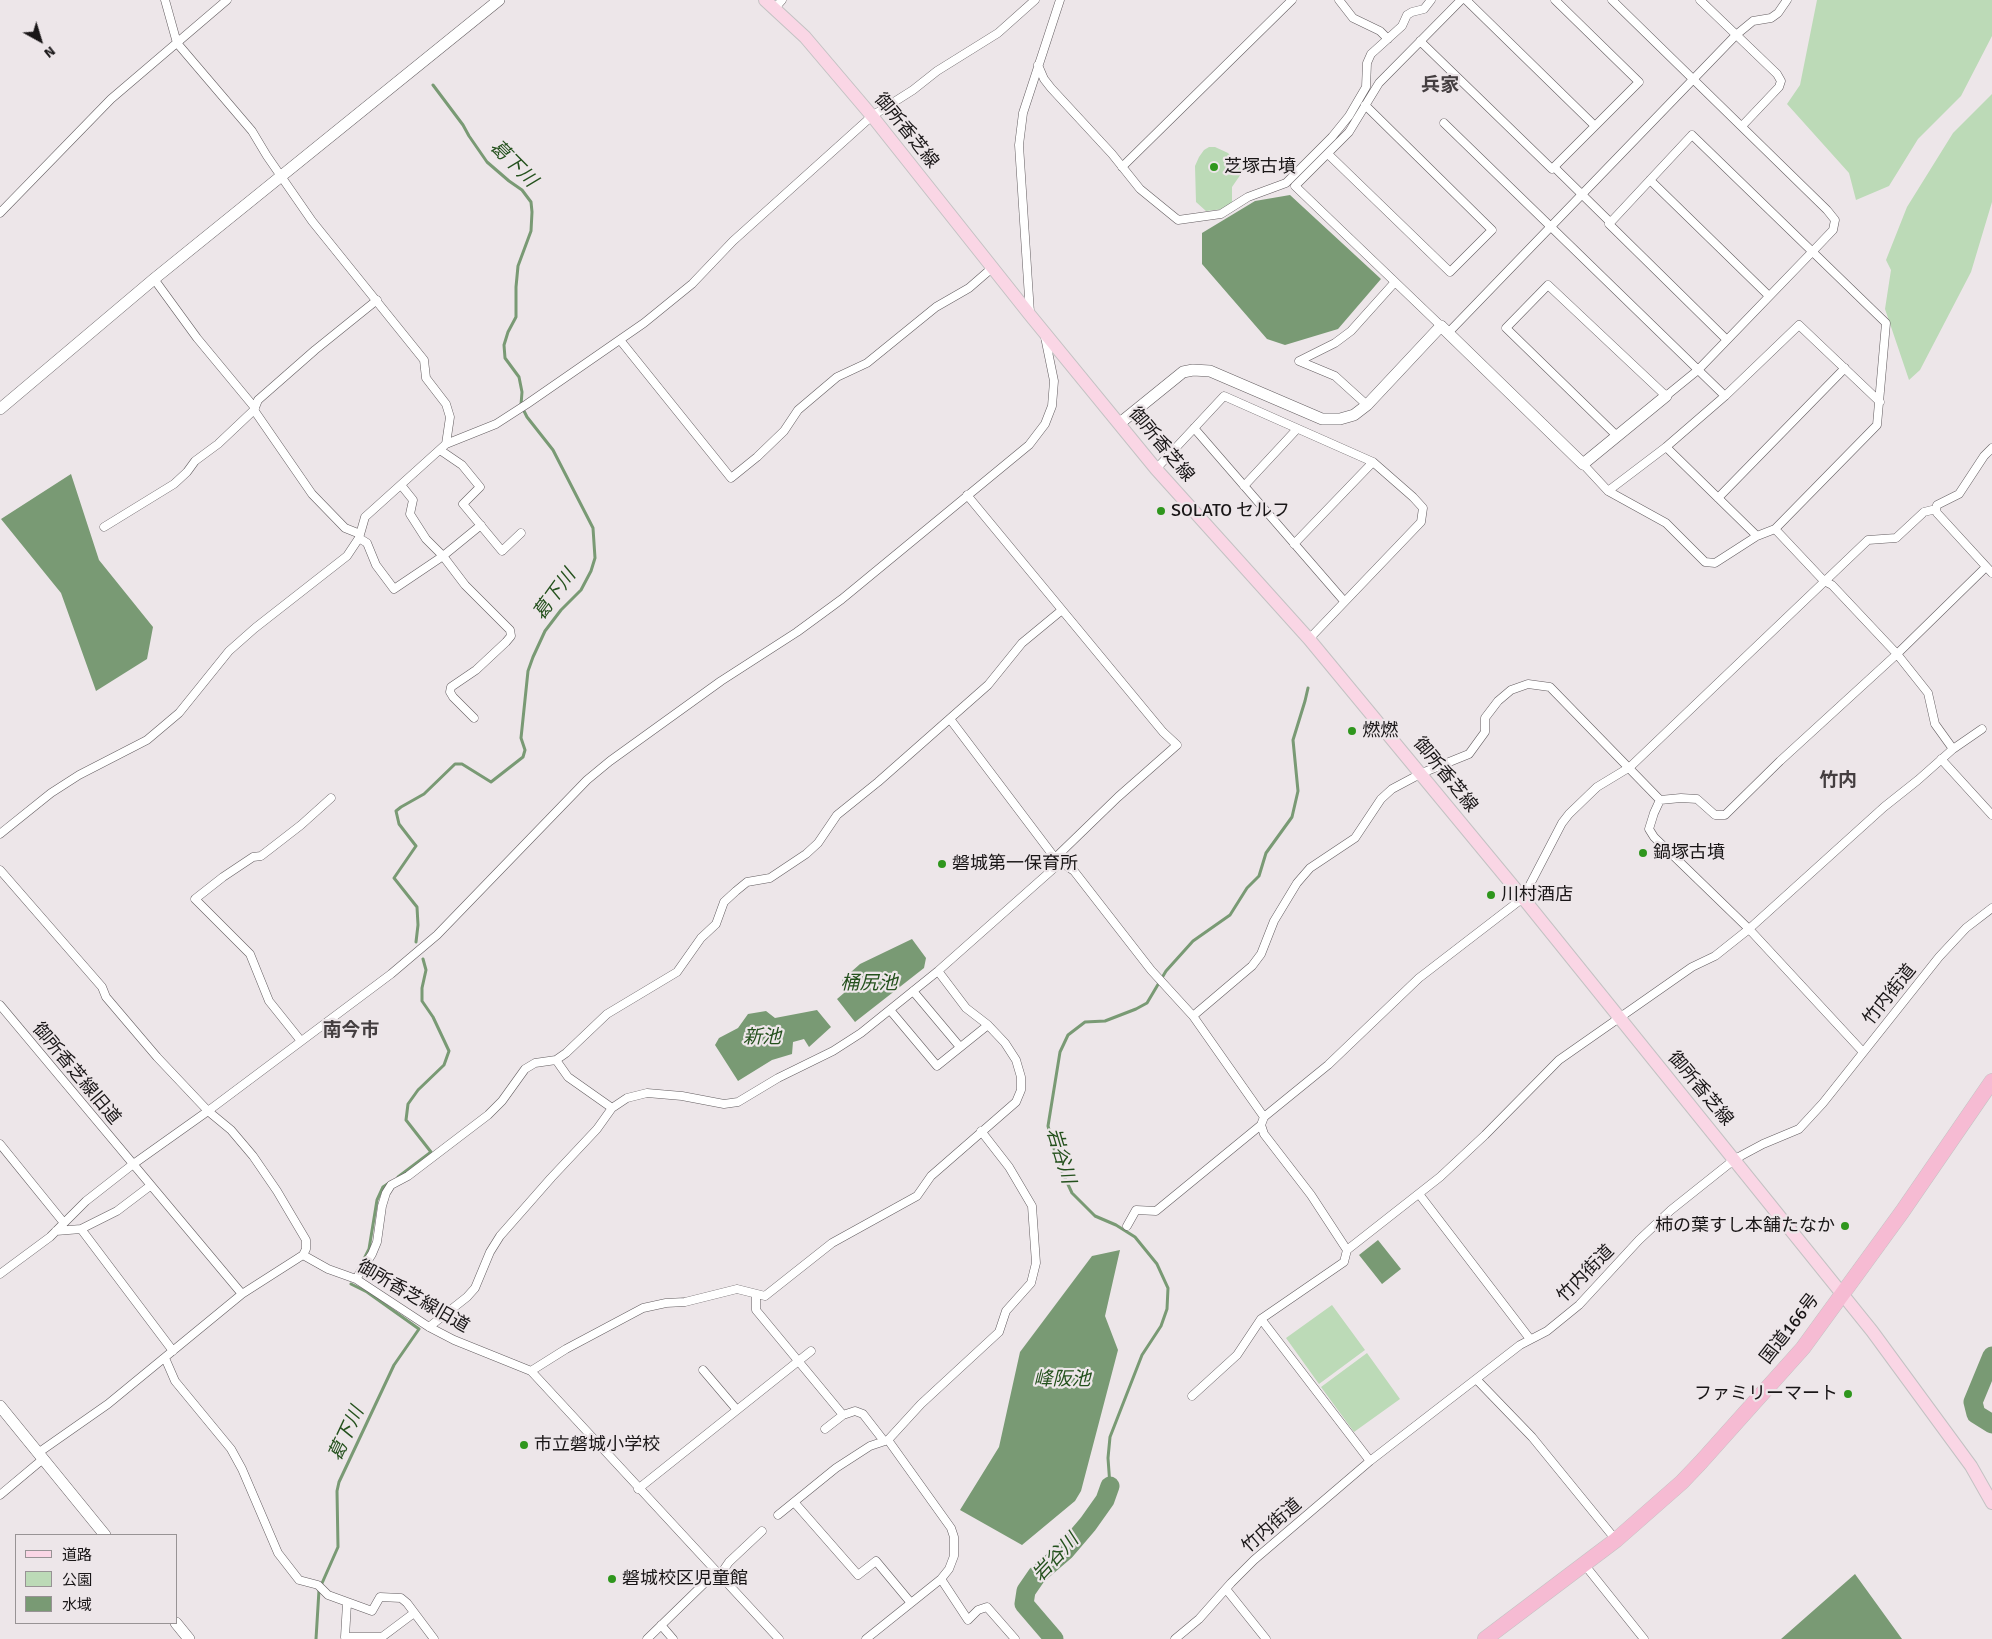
<!DOCTYPE html>
<meta charset="utf-8">
<style>
body{margin:0}
#map{position:relative;width:1992px;height:1639px;overflow:hidden;background:#ede6e9;font-family:Signika,"Noto Sans JP",sans-serif}
canvas{display:block}
.legend{position:absolute;left:15px;top:1534px;width:162px;height:90px;box-sizing:border-box;background:#ede6e9;border:1px solid #989395;margin:0;padding:6px 9px;list-style:none;font-size:15px;color:#191617}
.legend li{display:flex;align-items:center;gap:10px;height:25px}
.legend b{width:25px;border:1px solid #989395}
.north{position:absolute;left:15px;top:15px;width:50px;height:50px;-webkit-text-stroke:4px #ede6e9;paint-order:stroke;rotate:141deg;font-size:14px;font-weight:700;line-height:20px;text-align:center;color:#191617}
.north::after{content:'';display:block;margin:auto;width:18px;height:22px;background:#191617;clip-path:polygon(50% 0,100% 100%,50% 72%,0 100%)}
</style>
<div id="map">
<canvas width="1992" height="1639"></canvas>
<ul class="legend">
<li><b style="height:6px;background:#fad6e5"></b>道路</li>
<li><b style="height:14px;background:#bcdab7"></b>公園</li>
<li><b style="height:14px;background:#799a74"></b>水域</li>
</ul>
<div class="north">N</div>
</div>
<script>
const context = document.querySelector('canvas').getContext('2d');
context.lineJoin = 'round';
function fill(path, color) {
  context.fillStyle = color;
  context.fill(path, 'evenodd');
}
function poly(rows) {
  const path = new Path2D();
  for (const r of rows) {
    path.moveTo(r[0], r[1]);
    for (let i = 2; i < r.length; i += 2) path.lineTo(r[i], r[i + 1]);
  }
  return path;
}
function stroke(path, color, width, dash) {
  context.strokeStyle = color;
  context.lineWidth = width;
  context.lineCap = dash ? 'butt' : 'round';
  context.setLineDash(dash || []);
  context.stroke(path);
}
function label(font, color, halo, rows, align = 'center') {
  context.font = font + ' Signika,"Noto Sans JP",sans-serif';
  context.lineWidth = 4.5;
  context.setLineDash([]);
  context.textBaseline = 'middle';
  context.strokeStyle = halo;
  context.fillStyle = color;
  for (const [text, x, y, turn = 0] of rows) {
    context.save();
    context.translate(x, y);
    context.rotate((+turn || 0) * Math.PI / 180);
    context.textAlign = isNaN(turn) ? turn : align;
    if (halo) context.strokeText(text, 0, 0);
    context.fillText(text, 0, 0);
    context.restore();
  }
}
const green = poly([
 [1817,0,1992,0,1992,36,1961,96,1918,139,1889,186,1856,200,1849,173,1787,104,1800,85],
 [1992,94,1992,202,1971,272,1920,370,1909,380,1885,309,1891,270,1886,260,1907,207,1953,133],
 [1209,147,1215,147,1228,153,1243,171,1232,187,1232,202,1224,209,1206,211,1196,202,1195,166,1199,157,1204,150],
 [1332,1305,1365,1350,1319,1384,1286,1338],
 [1367,1353,1400,1399,1354,1432,1321,1387]
]);
const water = poly([
 [1290,195,1381,279,1338,329,1285,345,1267,339,1202,264,1202,233,1255,201],
 [71,474,99,560,153,627,147,659,96,691,61,593,1,519],
 [912,939,926,958,924,968,855,1022,837,999,844,993,842,980,860,964],
 [817,1010,831,1027,809,1047,804,1039,793,1042,792,1054,772,1060,738,1081,715,1045,719,1038,738,1028,748,1014,766,1011,775,1018],
 [1378,1240,1401,1269,1382,1284,1359,1255],
 [1120,1250,1105,1316,1118,1350,1081,1491,1075,1501,1022,1545,960,1510,999,1447,1020,1352,1092,1256],
 [1855,1574,1902,1639,1781,1639]
]);
const stream = poly([
 [416,942,418,925,417,907,394,878,416,846,399,824,396,811,401,807,424,794,455,764,462,764,491,782,523,757,525,750,521,738,528,671,533,657,545,631,561,610,581,590,591,571,595,558,593,528,553,450,527,417,521,405,522,392,519,377,505,358,504,345,508,332,516,317,516,287,518,266,531,231,532,212,531,202,522,190,509,181,487,162,469,136,463,125,433,85],
 [398,1177,431,1152,406,1120,408,1104,418,1090,444,1065,449,1051,433,1017,422,1001,422,988,426,970,423,959],
 [360,1267,369,1249,377,1200,383,1187,389,1183],
 [1110,1486,1108,1458,1110,1437,1142,1355,1161,1326,1167,1309,1168,1288,1157,1264,1135,1237,1116,1225,1095,1216,1072,1193,1058,1163,1048,1126,1060,1052,1068,1035,1085,1022,1105,1021,1136,1009,1147,1003,1166,971,1193,941,1230,915,1247,888,1259,876,1266,853,1292,817,1298,791,1293,740,1305,701,1308,688],
 [316,1639,319,1590,338,1547,337,1491,339,1482,394,1365,419,1329,367,1292,351,1284]
]);
const river = poly([
 [1992,1356,1973,1402,1976,1414,1992,1424],
 [1054,1639,1024,1604,1026,1591,1037,1575,1065,1551,1088,1524,1105,1500,1110,1486]
]);
const street = poly([
 [165,0,177,43,252,131,267,156,312,221,424,360,426,378,446,404,450,417,446,444],
 [1339,0,1353,18,1380,31,1388,39],
 [1466,0,1595,126],
 [1612,0,1827,210,1835,220,1833,230,1813,251,1698,370,1666,396,1548,285,1506,328,1617,436],
 [1700,0,1777,74,1781,81,1779,87,1742,126],
 [775,8,782,0],
 [1420,41,1552,169,1639,82,1555,0],
 [1038,65,1044,79,1051,88,1112,154,1140,189,1178,220,1221,214,1248,197,1286,183,1332,137,1349,116,1366,87,1367,63,1371,54,1402,26,1407,15,1412,12,1424,9,1431,0],
 [1444,123,1725,396],
 [1328,154,1450,272,1492,230,1365,105],
 [1122,167,1292,0],
 [1554,167,1610,222],
 [1650,180,1769,296],
 [0,213,111,99,227,0],
 [154,279,197,338,255,408],
 [1030,313,1019,145,1023,113,1060,0],
 [1441,326,1295,186,1349,132,1379,83,1461,0],
 [1448,333,1736,35,1753,21,1771,18,1778,13,1787,0],
 [620,340,731,478,757,457,784,431,798,410,837,377,867,363,936,307,969,288,992,268],
 [1367,405,1335,376,1299,361,1335,343,1351,331,1395,282],
 [1194,428,1344,601],
 [1666,447,1757,536],
 [440,450,462,465,480,487,463,504,502,551,521,533],
 [1583,464,1608,491,1666,523,1705,562,1715,563,1757,536,1775,529,1877,425,1886,323,1692,135,1609,224,1727,340],
 [1156,469,1224,396,1373,462,1413,497,1423,508,1421,522,1309,639],
 [401,485,413,500,410,514,426,539,443,556,465,585,510,630,511,636,506,642,476,670,451,687,450,692,453,697,474,718],
 [1244,486,1297,429],
 [1608,491,1666,447,1725,396,1799,325,1880,402],
 [967,495,1163,732,1177,745,1118,797,1055,858],
 [1718,498,1845,368],
 [1936,509,1937,513,1992,573],
 [104,527,174,484,187,472,195,461,218,444,254,410],
 [1775,529,1824,581,1832,585,1897,654,1928,693,1935,724,1953,749],
 [360,534,345,528,312,494,254,410,258,400,315,350,377,300],
 [359,538,367,543,376,565,394,589,443,556,481,525],
 [1294,544,1373,462],
 [950,719,1055,858,1074,871,1151,970,1193,1016,1264,1117,1261,1125,1264,1134,1311,1195,1347,1250],
 [1941,759,1992,815],
 [1660,800,1654,813,1649,829,1654,837,1749,929,1863,1052],
 [0,834,51,793,79,775,147,740,179,713,229,651,255,628,347,556,359,538,365,517,446,444,496,424,527,404,644,323,692,284,733,241,872,116,913,90,937,71,998,33,1035,0],
 [0,870,102,987,106,997,157,1057,208,1111,231,1130,253,1156,277,1191,306,1240,306,1249,303,1255],
 [913,991,960,1047],
 [0,1005,242,1294],
 [890,1010,937,1066,988,1025],
 [1193,1016,1252,966,1261,954,1274,921,1297,883,1310,868,1355,838,1381,799,1392,789,1422,773,1469,754,1485,732,1485,718,1498,701,1511,690,1528,684,1550,687,1660,800,1681,798,1697,799,1715,815,1725,815,1780,761,1897,654,1986,567],
 [301,1041,269,1001,250,954,195,899,223,877,253,857,261,856,301,825,331,798],
 [556,1060,568,1077,612,1108],
 [1264,1117,1328,1065,1419,978,1523,898,1562,823,1569,814,1597,787,1630,767,1868,540,1896,538,1924,512,1936,509,1937,505,1959,494,1984,456,1992,448],
 [0,1144,64,1223],
 [1419,1194,1530,1339],
 [1127,1226,1136,1210,1156,1211,1261,1125],
 [81,1229,173,1351],
 [56,1231,81,1229,117,1211,150,1186],
 [0,1274,50,1237,86,1201,132,1165,208,1111,391,974,437,935,587,780,610,761,721,681,797,632,842,599,1029,445,1045,424,1052,406,1054,381,1045,337],
 [356,1279,372,1254,377,1242,382,1206,386,1193,391,1185,408,1176,488,1115,502,1101,525,1069,535,1063,556,1060,566,1053,607,1014,677,972,701,938,716,924,724,902,736,891,747,882,770,878,806,854,818,843,837,815,878,782,988,685,1022,643,1062,610],
 [756,1294,756,1310,843,1415],
 [1261,1319,1370,1461],
 [429,1327,467,1297,475,1288,490,1252,500,1236,551,1178,597,1129,612,1108,627,1098,647,1093,682,1096,724,1104,738,1102,778,1078,833,1051,861,1033,938,971,1061,862],
 [165,1358,175,1381,231,1449,242,1469,278,1553,299,1580,318,1585,328,1595,372,1611,380,1597,401,1598,407,1603,434,1639],
 [703,1370,737,1410],
 [531,1371,566,1349,643,1308,666,1303,685,1302,737,1289,765,1296,832,1243,917,1196,931,1176,1016,1102,1021,1090,1021,1077,1016,1060,1005,1043,988,1025,966,1008,938,971],
 [1476,1379,1532,1437,1616,1540],
 [1192,1396,1237,1355,1261,1319,1344,1262,1347,1250,1440,1177,1485,1135,1559,1060,1692,967,1715,956,1749,929,1884,807,1918,780,1953,749,1982,729],
 [825,1429,843,1415,855,1411,863,1414,884,1441],
 [38,1453,108,1404,242,1294,303,1255,328,1269,356,1279,429,1327,454,1340,531,1371,779,1639],
 [638,1489,811,1351],
 [0,1495,43,1459],
 [794,1502,858,1575,876,1561,911,1603],
 [778,1515,836,1468,870,1446,888,1440],
 [1584,1564,1644,1639],
 [720,1575,729,1562,762,1531],
 [941,1579,968,1620,978,1610,987,1607,1015,1639],
 [1226,1589,1266,1639],
 [347,1603,345,1637,382,1637,414,1613],
 [661,1625,673,1639],
 [647,1639,716,1572],
 [866,1639,941,1579,949,1569,954,1556,954,1537,951,1528,888,1440,921,1404,999,1332,1006,1311,1031,1283,1036,1263,1032,1206,1009,1167,981,1131],
 [1175,1639,1199,1619,1231,1583,1254,1560,1370,1461,1520,1345,1547,1331,1579,1305,1639,1240,1671,1210,1735,1159,1763,1144,1799,1129,1823,1103,1939,957,1966,928,1992,908]
]);
const secondary = poly([
 [0,409,154,279,499,0],
 [1120,423,1183,372,1193,370,1210,371,1322,419,1340,419,1354,415,1367,405,1441,326,1583,464,1666,396],
 [0,1406,105,1535],
 [176,1623,189,1639]
]);
const primary = poly([
 [765,0,805,37,872,116,1030,315,1156,469,1309,639,1523,898,1872,1331,1971,1466,1992,1503]
]);
const highway = poly([
 [1485,1639,1616,1540,1682,1482,1701,1462,1803,1348,1902,1212,1992,1081]
]);
const markers = [
 [1214,167,5,"#2f961d"],
 [1161,511,5,"#2f961d"],
 [1352,731,5,"#2f961d"],
 [1643,853,5,"#2f961d"],
 [942,864,5,"#2f961d"],
 [1491,895,5,"#2f961d"],
 [1845,1226,5,"#2f961d"],
 [1848,1394,5,"#2f961d"],
 [524,1445,5,"#2f961d"],
 [612,1579,5,"#2f961d"]
];
const streetNames = [
 ["御所香芝線",906,131,51],
 ["御所香芝線",1161,445,50],
 ["御所香芝線",1445,775,51],
 ["竹内街道",1890,995,-51],
 ["御所香芝線旧道",76,1074,50],
 ["御所香芝線",1700,1089,50],
 ["竹内街道",1586,1274,-45],
 ["御所香芝線旧道",413,1297,30],
 ["国道166号",1790,1329,-52],
 ["竹内街道",1272,1526,-41]
];
const poiNames = [
 ["芝塚古墳",1224,167],
 ["SOLATO セルフ",1171,511],
 ["燃燃",1362,731],
 ["鍋塚古墳",1653,853],
 ["磐城第一保育所",952,864],
 ["川村酒店",1501,895],
 ["柿の葉すし本舗たなか",1835,1226,"right"],
 ["ファミリーマート",1838,1394,"right"],
 ["市立磐城小学校",534,1445],
 ["磐城校区児童館",622,1579]
];
const neighbourhoodNames = [
 ["兵家",1440,86],
 ["竹内",1838,781],
 ["南今市",351,1031]
];
const waterNames = [
 ["葛下川",513,164,45],
 ["葛下川",555,595,-54],
 ["桶尻池",869,984],
 ["新池",762,1038],
 ["岩谷川",1060,1156,73],
 ["峰阪池",1062,1380],
 ["葛下川",347,1434,-65],
 ["岩谷川",1056,1558,-47]
];
fill(green, '#bcdab7');
fill(water, '#799a74');
stroke(stream, '#799a74', 3);
stroke(river, '#799a74', 19);
stroke(street, '#635d60', 9);
stroke(secondary, '#635d60', 12);
stroke(primary, '#c3c2c3', 14);
stroke(highway, '#c3c2c3', 16);
stroke(street, '#fff', 8);
stroke(secondary, '#fff', 11);
stroke(primary, '#fad6e5', 12);
stroke(highway, '#f6bbd3', 15);
for (const [x, y, r, color] of markers) {
  const dot = new Path2D();
  dot.arc(x, y, r, 0, 2 * Math.PI);
  context.fillStyle = color;
  context.fill(dot);
  stroke(dot, '#ede6e9', 2);
}
label('18px', '#191617', '#ede6e9', streetNames);
label('18px', '#191617', '#ede6e9', poiNames, 'left');
label('bold 19px', '#443e40', '#ede6e9', neighbourhoodNames);
label('italic 19px', '#24511d', '#ede6e9', waterNames);
</script>
